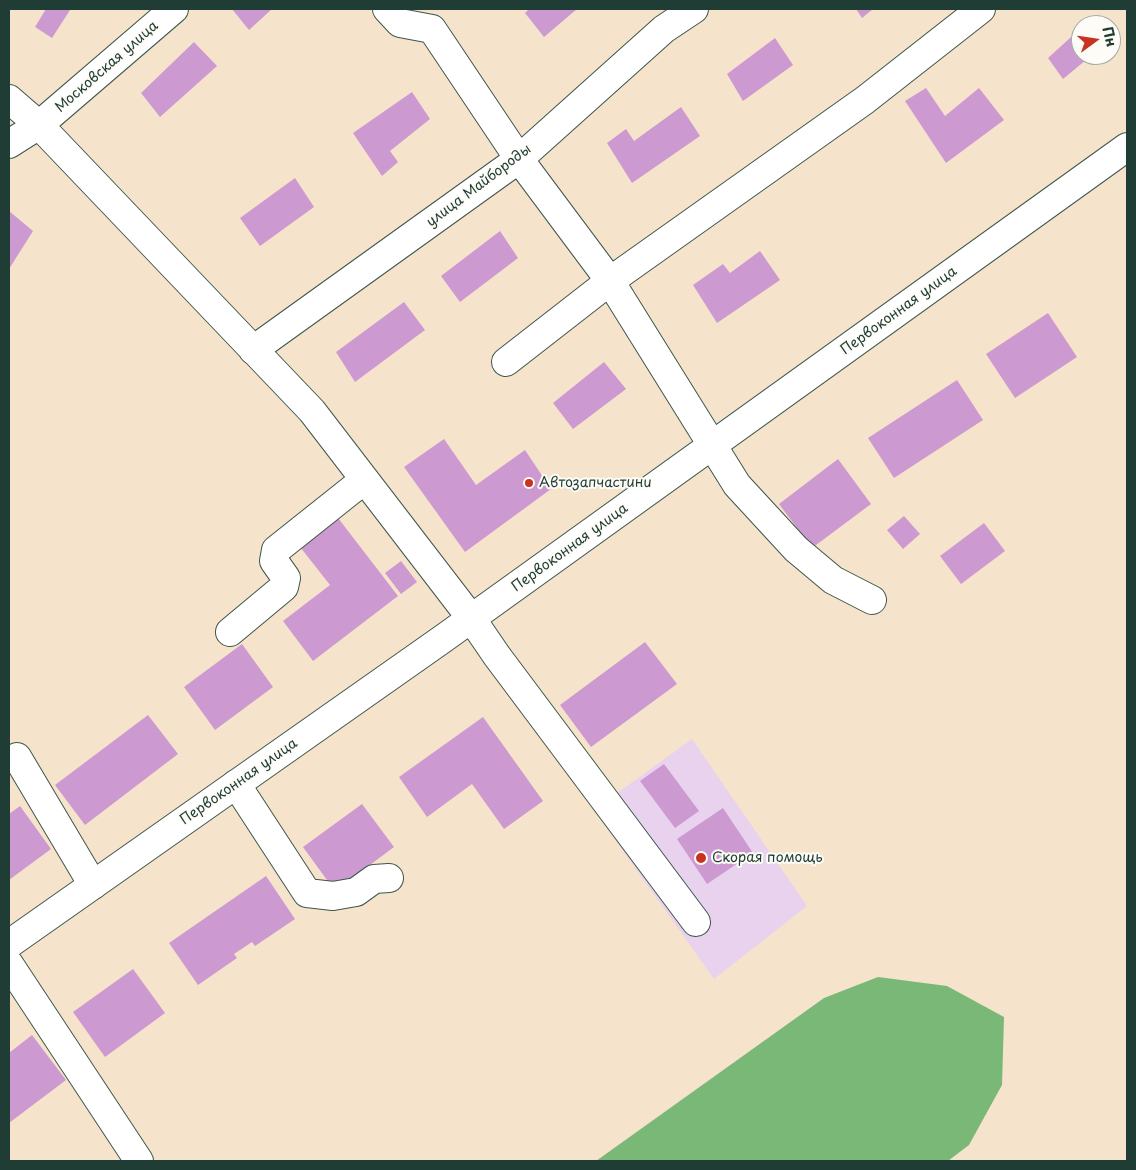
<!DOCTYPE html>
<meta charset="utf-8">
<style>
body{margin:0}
#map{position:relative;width:1136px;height:1170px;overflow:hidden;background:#f6e3cb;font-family:"Playpen Sans",sans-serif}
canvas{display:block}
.frame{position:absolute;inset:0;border:10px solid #1f3d34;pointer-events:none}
.north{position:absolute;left:1071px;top:15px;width:50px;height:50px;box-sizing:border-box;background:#fdfcf7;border:1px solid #a4b0a9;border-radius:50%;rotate:76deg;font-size:14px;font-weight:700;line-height:20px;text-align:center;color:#1f3d34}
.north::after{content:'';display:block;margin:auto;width:18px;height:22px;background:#c8321e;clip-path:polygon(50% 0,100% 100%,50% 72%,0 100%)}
</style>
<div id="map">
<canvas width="1136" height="1170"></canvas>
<div class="frame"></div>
<div class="north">Пн</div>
</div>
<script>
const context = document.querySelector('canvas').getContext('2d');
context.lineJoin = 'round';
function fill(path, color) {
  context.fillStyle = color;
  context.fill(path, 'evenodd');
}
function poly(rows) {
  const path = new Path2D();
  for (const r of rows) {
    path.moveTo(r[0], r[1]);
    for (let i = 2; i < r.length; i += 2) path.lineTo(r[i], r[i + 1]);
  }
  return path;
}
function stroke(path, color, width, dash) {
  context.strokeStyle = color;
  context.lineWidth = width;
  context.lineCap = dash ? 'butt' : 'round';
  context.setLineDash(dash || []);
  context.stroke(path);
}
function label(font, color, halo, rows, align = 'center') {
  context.font = font + ' "Playpen Sans",sans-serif';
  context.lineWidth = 4;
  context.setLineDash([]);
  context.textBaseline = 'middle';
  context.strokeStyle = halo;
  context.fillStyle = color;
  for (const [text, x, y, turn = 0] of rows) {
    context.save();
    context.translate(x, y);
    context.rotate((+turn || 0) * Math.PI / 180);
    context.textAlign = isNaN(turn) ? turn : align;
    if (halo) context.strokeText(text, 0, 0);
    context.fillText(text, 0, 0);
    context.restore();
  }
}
const built = poly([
 [692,739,807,906,714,979,594,810]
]);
const forest = poly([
 [878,977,947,986,1004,1017,1002,1085,969,1145,948,1161,596,1161,824,998]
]);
const building = poly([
 [46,9,70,10,52,38,35,27],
 [232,9,272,9,249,30],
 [529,9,577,9,544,37,525,13],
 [856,9,873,9,862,18],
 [1092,18,1098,25,1084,25],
 [1081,28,1081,55,1092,55,1063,79,1048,58],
 [775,38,793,65,743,101,727,74],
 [194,42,217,66,160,117,141,93],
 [926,88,945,116,979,88,1004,120,946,163,905,101],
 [412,92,430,119,390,151,398,162,382,176,353,133],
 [681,107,700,136,632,183,607,143,626,129,634,141],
 [295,178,314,207,260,246,240,218],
 [9,211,33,231,9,269],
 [500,231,518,258,460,302,441,276],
 [760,251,780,280,717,323,693,285,723,264,730,273],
 [404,302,425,330,355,382,336,352],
 [1048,313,1077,357,1015,398,986,354],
 [604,362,626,389,573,429,553,403],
 [957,380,983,420,894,478,868,438],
 [444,439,476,485,525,450,551,489,465,552,404,467],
 [838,459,871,504,812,548,779,504],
 [335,514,398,596,313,661,283,621,330,585,297,543],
 [904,516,920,534,903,549,887,530],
 [984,523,1005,551,961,584,940,556],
 [401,561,417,582,401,594,385,573],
 [645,642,677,684,591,747,560,705],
 [242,644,273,687,215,730,184,687],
 [148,715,178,754,85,825,55,785],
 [483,717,543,801,504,829,472,784,427,817,399,777],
 [664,764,699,811,675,828,640,781],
 [362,804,394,847,335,891,303,847],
 [20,806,51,849,9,880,9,814],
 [723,808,753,853,707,884,677,839],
 [266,876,295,919,255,946,252,942,234,954,237,958,198,985,169,943],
 [133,969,165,1013,105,1057,73,1012],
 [32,1035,66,1080,9,1123,9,1053]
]);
const minor = poly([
 [387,9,400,23,432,29,519,159,610,281,737,485,796,549,833,580,872,600],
 [9,99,39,125,174,9],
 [253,350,519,159,664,29,694,9],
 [506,362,610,281,865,100,981,9],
 [471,618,497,656,696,922],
 [230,632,284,587,286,578,274,561,276,550,364,480],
 [17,757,93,885],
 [236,784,307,893,333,896,356,892,374,879,389,878],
 [9,964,139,1161]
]);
const major = poly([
 [9,144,39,125,312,411,471,618]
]);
const highway = poly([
 [9,944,444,638,1127,147]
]);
const markers = [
 [529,483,5,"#c8321e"],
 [701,858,6,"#c8321e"]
];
const streetNames = [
 ["Московская улица",107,67,-41],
 ["улица Майбороды",479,186,-37],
 ["Первоконная улица",899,311,-36],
 ["Первоконная улица",570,548,-36],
 ["Первоконная улица",239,782,-35]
];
const poiNames = [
 ["Автозапчастини",539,483],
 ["Скорая помощь",712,858]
];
fill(built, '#e8d2ee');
fill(forest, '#7ab878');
fill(building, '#cd99d1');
stroke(minor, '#3f564b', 30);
stroke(major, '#3f564b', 30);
stroke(highway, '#3f564b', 30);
stroke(minor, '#fff', 28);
stroke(major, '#fff', 28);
stroke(highway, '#fff', 28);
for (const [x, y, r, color] of markers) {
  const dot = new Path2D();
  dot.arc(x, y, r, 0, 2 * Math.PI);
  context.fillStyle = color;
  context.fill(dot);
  stroke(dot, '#fdfcf7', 2);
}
label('14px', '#1f3d34', '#fdfcf7', streetNames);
label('14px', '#1f3d34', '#fdfcf7', poiNames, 'left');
</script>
